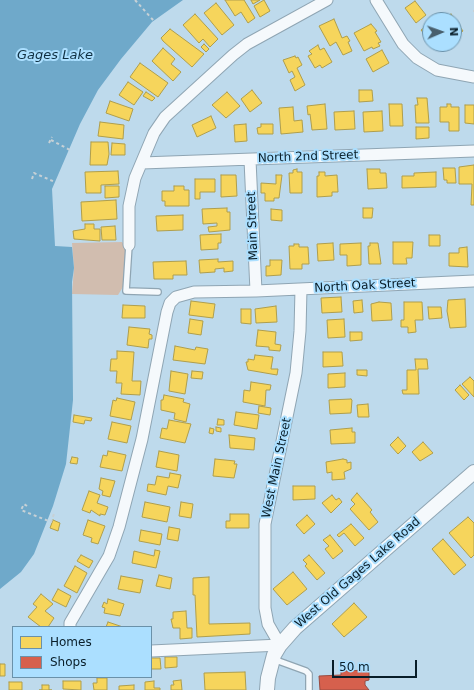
<!DOCTYPE html>
<style>
body{margin:0}
#map{position:relative;width:474px;height:690px;overflow:hidden;background:#bedaec;font-family:"DejaVu Sans",sans-serif}
canvas{display:block}
.legend{position:absolute;left:12px;top:626px;width:140px;height:52px;box-sizing:border-box;background:#abdfff;border:1px solid #6a91a9;margin:0;padding:5px 7px;list-style:none;font-size:12px;color:#081d28}
.legend li{display:flex;align-items:center;gap:8px;height:20px}
.legend b{width:20px;border:1px solid #6a91a9}
.north{position:absolute;left:422px;top:12px;width:40px;height:40px;box-sizing:border-box;background:#abdfff;border:1px solid #6a91a9;border-radius:50%;rotate:88deg;font-size:11px;font-weight:700;line-height:16px;text-align:center;color:#081d28}
.north::after{content:'';display:block;margin:auto;width:14px;height:18px;background:#485f6d;clip-path:polygon(50% 0,100% 100%,50% 72%,0 100%)}
.scale{position:absolute;left:332px;top:660px;width:85px;height:18px;box-sizing:border-box;border:2px solid #081d28;border-top:0;padding-left:5px;font-size:12px;line-height:14px;white-space:nowrap;color:#081d28;-webkit-text-stroke:3px #abdfff;paint-order:stroke}
</style>
<div id="map">
<canvas width="474" height="690"></canvas>
<ul class="legend">
<li><b style="height:11px;background:#f6d55c"></b>Homes</li>
<li><b style="height:11px;background:#d6604d"></b>Shops</li>
</ul>
<div class="north">N</div>
<div class="scale">50 m</div>
</div>
<script>
const context = document.querySelector('canvas').getContext('2d');
context.lineJoin = 'round';
function fill(path, color) {
  context.fillStyle = color;
  context.fill(path, 'evenodd');
}
function poly(rows) {
  const path = new Path2D();
  for (const r of rows) {
    path.moveTo(r[0], r[1]);
    for (let i = 2; i < r.length; i += 2) path.lineTo(r[i], r[i + 1]);
  }
  return path;
}
function stroke(path, color, width, dash) {
  context.strokeStyle = color;
  context.lineWidth = width;
  context.lineCap = dash ? 'butt' : 'round';
  context.setLineDash(dash || []);
  context.stroke(path);
}
function label(font, color, halo, rows, align = 'center') {
  context.font = font + ' "DejaVu Sans",sans-serif';
  context.lineWidth = 4;
  context.setLineDash([]);
  context.textBaseline = 'middle';
  context.strokeStyle = halo;
  context.fillStyle = color;
  for (const [text, x, y, turn = 0] of rows) {
    context.save();
    context.translate(x, y);
    context.rotate((+turn || 0) * Math.PI / 180);
    context.textAlign = isNaN(turn) ? turn : align;
    if (halo) context.strokeText(text, 0, 0);
    context.fillText(text, 0, 0);
    context.restore();
  }
}
const green = poly([
 [122,242,126,248,123,287,118,295,72,294,74,268,72,243]
]);
const water = poly([
 [0,0,183,0,152,22,121,59,98,90,80,124,52,189,55,246,72,247,74,268,72,282,73,400,66,464,53,506,34,554,21,572,0,589]
]);
const homes = poly([
 [225,0,244,0,255,18,248,23,241,12,235,16,225,0],
 [251,0,260,0,253,4,251,0],
 [264,0,270,11,260,17,254,6,264,0],
 [415,1,426,15,416,23,405,8,415,1],
 [216,3,234,25,222,35,204,13,216,3],
 [195,14,218,39,210,47,203,39,199,43,183,25,195,14],
 [451,14,463,31,454,37,454,20,443,20,451,14],
 [334,19,342,38,347,36,350,41,348,42,352,51,343,55,336,42,330,46,319,26,334,19],
 [430,23,430,39,429,40,421,30,430,23],
 [371,24,377,31,375,32,381,42,378,43,380,46,373,49,372,47,364,51,354,33,371,24],
 [170,29,204,54,192,67,163,41,161,38,170,29],
 [204,44,209,49,206,52,201,47,204,44],
 [318,45,320,50,324,48,332,62,322,68,320,65,315,68,308,56,312,54,309,51,318,45],
 [163,48,175,59,171,64,181,72,173,81,152,61,163,48],
 [382,50,389,63,373,72,366,59,382,50],
 [295,56,296,58,298,57,302,65,297,68,305,85,295,91,290,80,295,77,292,71,289,73,283,60,295,56],
 [140,63,168,83,158,97,130,77,140,63],
 [128,82,143,92,134,105,119,95,128,82],
 [252,90,262,103,250,112,241,99,252,90],
 [359,90,372,90,373,101,359,102,359,90],
 [146,92,155,98,152,101,143,96,146,92],
 [227,92,240,106,226,118,212,105,227,92],
 [417,98,427,98,429,123,416,123,415,105,418,105,417,98],
 [110,101,133,109,129,121,106,113,110,101],
 [325,104,327,129,312,130,310,114,308,115,307,106,325,104],
 [389,104,402,104,403,126,390,126,389,104],
 [447,104,451,104,451,107,459,107,459,131,449,131,449,122,440,122,440,107,447,107,447,104],
 [465,105,474,105,474,124,465,123,465,105],
 [293,107,294,121,302,120,303,132,281,134,279,108,293,107],
 [354,111,355,129,335,130,334,112,354,111],
 [382,111,383,131,364,132,363,112,382,111],
 [211,116,216,128,197,137,192,125,211,116],
 [100,122,124,125,123,139,98,136,100,122],
 [246,124,247,141,235,142,234,125,246,124],
 [261,124,273,124,273,134,258,134,257,128,261,127,261,124],
 [416,127,429,127,429,138,416,139,416,127],
 [91,142,108,142,109,154,107,165,90,165,91,142],
 [112,143,125,144,125,155,111,155,112,143],
 [474,165,474,205,471,205,472,184,459,184,459,167,474,165],
 [443,168,455,168,456,183,447,183,447,180,444,180,443,168],
 [297,169,297,172,302,172,302,193,290,193,289,173,293,173,293,170,297,169],
 [367,169,380,169,380,173,386,173,387,188,368,189,367,169],
 [118,171,119,184,101,185,101,193,86,193,85,172,118,171],
 [319,172,325,172,325,176,337,175,338,192,332,192,332,196,317,197,317,176,319,176,319,172],
 [436,172,436,187,402,188,402,176,414,176,414,173,436,172],
 [221,175,236,175,237,196,221,197,221,175],
 [276,175,282,175,279,198,274,198,274,201,265,201,265,193,261,193,261,183,276,184,276,175],
 [195,179,215,179,215,192,200,192,200,199,195,199,195,179],
 [105,186,119,186,119,197,105,198,105,186],
 [174,186,184,186,184,190,189,190,189,206,165,206,165,201,162,201,162,191,174,191,174,186],
 [116,200,117,219,82,221,81,202,116,200],
 [227,208,227,212,230,212,230,230,209,232,208,227,217,226,217,223,203,224,202,209,227,208],
 [363,208,373,208,372,218,363,218,363,208],
 [271,209,282,210,282,221,271,220,271,209],
 [183,215,183,230,157,231,156,216,183,215],
 [85,224,94,224,94,229,100,229,100,241,74,239,73,231,85,229,85,224],
 [115,226,116,240,102,240,101,227,115,226],
 [221,234,221,243,218,243,218,249,201,250,200,235,221,234],
 [429,235,440,235,440,246,429,246,429,235],
 [393,242,413,242,412,258,406,258,407,264,393,264,393,242],
 [333,243,334,260,318,261,317,244,333,243],
 [361,243,361,265,347,266,347,255,340,255,340,244,361,243],
 [370,243,378,243,381,264,369,264,368,246,370,246,370,243],
 [294,244,299,244,299,247,308,247,309,264,302,264,302,269,290,269,289,246,294,246,294,244],
 [467,247,468,267,449,266,449,253,459,253,459,248,467,247],
 [218,259,218,262,233,261,233,271,224,272,224,268,215,269,215,272,200,273,199,260,218,259],
 [270,260,282,260,281,275,266,276,266,266,270,266,270,260],
 [186,261,187,275,173,275,173,279,154,279,153,262,186,261],
 [341,297,342,312,322,313,321,298,341,297],
 [465,299,466,327,450,328,447,311,448,300,465,299],
 [362,300,363,312,354,313,353,301,362,300],
 [191,301,215,304,213,318,189,315,191,301],
 [379,302,391,303,392,320,372,321,371,304,379,302],
 [404,302,422,302,423,320,415,320,416,332,408,333,408,327,401,327,401,320,404,320,404,302],
 [123,305,145,306,145,318,122,318,123,305],
 [276,306,277,322,256,323,255,309,276,306],
 [428,307,441,307,442,318,429,319,428,307],
 [241,309,251,309,251,324,241,323,241,309],
 [190,319,203,321,201,335,188,333,190,319],
 [344,319,345,337,328,338,327,320,344,319],
 [129,327,150,329,149,334,152,335,152,339,149,339,148,348,127,345,129,327],
 [258,330,276,332,275,344,281,345,280,351,269,350,269,347,256,346,258,330],
 [350,332,362,332,362,340,350,341,350,332],
 [175,346,195,350,196,347,208,349,205,364,173,360,175,346],
 [117,351,134,352,132,381,141,381,140,395,121,394,122,383,116,383,117,371,110,371,111,359,117,359,117,351],
 [323,352,342,352,343,366,323,367,323,352],
 [255,355,273,357,271,369,278,369,277,375,248,370,246,362,248,362,248,359,254,360,255,355],
 [415,359,427,359,428,369,418,369,419,394,403,394,402,390,407,390,407,370,416,370,415,359],
 [357,370,367,370,367,376,357,375,357,370],
 [171,371,188,374,185,394,169,391,171,371],
 [192,371,203,372,202,379,191,378,192,371],
 [345,373,345,387,328,388,328,374,345,373],
 [470,377,474,381,474,397,462,384,470,377],
 [251,382,271,385,270,390,266,390,265,406,243,402,244,390,250,391,251,382],
 [460,385,469,395,464,400,455,390,460,385],
 [164,395,184,399,183,402,190,404,186,422,174,419,175,413,161,410,161,400,163,400,164,395],
 [117,398,135,402,131,420,110,416,113,400,116,401,117,398],
 [351,399,352,400,351,413,330,414,329,400,351,399],
 [368,404,369,417,358,417,357,405,368,404],
 [259,406,271,408,270,415,258,413,259,406],
 [236,412,259,415,257,429,234,425,236,412],
 [74,415,92,418,91,421,85,420,84,424,73,422,74,415],
 [218,419,224,420,224,425,217,425,218,419],
 [169,420,191,424,185,443,160,438,162,428,167,429,169,420],
 [112,422,131,426,127,443,108,439,112,422],
 [216,427,221,428,221,432,216,431,216,427],
 [210,428,214,429,213,434,209,433,210,428],
 [352,428,352,432,355,432,355,443,331,444,330,430,352,428],
 [229,435,255,438,254,450,230,448,229,435],
 [398,437,406,446,398,454,390,445,398,437],
 [423,442,433,453,420,461,412,452,423,442],
 [108,451,126,455,122,471,100,467,103,455,107,456,108,451],
 [159,451,179,455,177,471,156,467,159,451],
 [72,457,78,458,77,464,70,463,72,457],
 [215,459,235,461,234,464,237,464,234,478,213,476,215,459],
 [343,459,347,460,347,463,351,462,351,469,344,472,345,479,332,480,332,472,327,473,326,462,343,459],
 [170,473,181,475,178,488,168,486,166,495,147,491,148,484,155,485,157,476,169,478,170,473],
 [101,478,115,481,110,497,102,495,103,491,99,489,101,478],
 [293,486,315,486,315,499,293,500,293,486],
 [89,491,100,495,97,503,108,507,105,515,100,514,100,516,91,510,90,513,82,510,89,491],
 [357,493,372,510,370,512,378,522,369,530,350,509,355,504,351,500,357,493],
 [332,495,336,500,339,498,342,502,331,513,322,503,332,495],
 [145,502,170,507,167,522,142,517,145,502],
 [181,502,193,504,191,518,179,516,181,502],
 [230,514,249,514,249,528,226,528,226,521,230,521,230,514],
 [307,515,315,524,304,534,296,525,307,515],
 [468,517,474,523,474,555,471,558,449,533,468,517],
 [53,520,60,523,58,531,50,528,53,520],
 [88,520,105,526,98,544,91,542,92,538,83,535,88,520],
 [351,524,364,538,355,546,344,533,339,537,337,535,351,524],
 [169,527,180,529,178,541,167,539,169,527],
 [141,530,162,534,160,545,139,541,141,530],
 [330,535,343,551,333,559,325,549,329,546,323,540,330,535],
 [443,539,466,565,454,575,432,549,443,539],
 [155,550,160,551,156,568,132,563,134,551,154,556,155,550],
 [81,555,93,561,89,568,77,561,81,555],
 [309,555,325,573,317,580,305,566,307,564,303,560,309,555],
 [75,566,87,573,77,593,64,586,75,566],
 [293,572,307,589,287,605,273,589,293,572],
 [159,575,172,578,170,589,156,586,159,575],
 [121,576,143,580,140,593,118,589,121,576],
 [209,577,209,624,250,623,250,634,197,637,195,595,193,595,193,578,209,577],
 [58,589,71,596,66,607,52,600,58,589],
 [41,594,53,604,45,611,54,618,48,627,41,627,28,617,37,607,33,604,41,594],
 [108,599,124,604,120,616,104,613,105,608,102,607,104,602,107,604,108,599],
 [354,603,367,617,344,637,332,624,354,603],
 [186,611,187,628,192,628,192,638,180,639,180,628,173,628,171,619,173,619,173,612,186,611],
 [108,622,123,627,106,627,108,622],
 [165,657,177,657,177,667,165,668,165,657],
 [151,658,160,658,161,669,151,669,151,658],
 [0,664,5,664,5,676,0,676,0,664],
 [245,672,246,690,205,690,204,673,245,672],
 [97,678,107,678,107,690,94,690,93,683,97,683,97,678],
 [181,680,182,690,171,690,171,685,174,685,173,681,181,680],
 [63,681,81,681,81,690,63,689,63,681],
 [154,681,154,688,160,688,160,690,145,690,145,682,154,681],
 [9,682,22,682,22,690,9,690,9,682],
 [42,685,49,685,49,690,52,690,39,690,42,690,42,685],
 [134,685,134,690,119,690,119,686,134,685]
]);
const shops = poly([
 [369,670,369,680,365,681,365,685,369,690,320,690,319,676,341,675,341,671,369,670]
]);
const path = poly([
 [135,0,154,21],
 [473,11,474,11],
 [51,140,70,150],
 [49,143,52,137],
 [32,179,34,173,55,182],
 [27,506,24,504,21,510,51,522,54,514]
]);
const service = poly([
 [129,245,126,291,158,292],
 [273,659,306,671,309,674,309,690]
]);
const minor = poly([
 [376,0,403,44,417,58,437,70,474,77],
 [250,160,256,291],
 [142,163,474,151],
 [129,245,129,206,135,178,154,133,165,117,233,55,247,44,327,0],
 [70,627,70,623,109,556,119,527,142,439,167,312,170,303,176,297,194,292,256,291,474,281],
 [151,651,280,645,268,624,265,608,265,524,296,373,300,331,301,289]
]);
const tertiary = poly([
 [267,690,268,678,274,655,280,645,295,628,474,472]
]);
const streetNames = [
 ["North 2nd Street",308,157,-2],
 ["Main Street",253,226,-92],
 ["North Oak Street",365,286,-3],
 ["West Main Street",277,468,-78],
 ["West Old Gages Lake Road",358,573,-41]
];
const waterNames = [
 ["Gages Lake",55,56]
];
fill(green, '#d1bdaf');
fill(water, '#6fa9ca');
fill(homes, '#f6d55c');
stroke(homes, '#af9e4c', 1);
fill(shops, '#d6604d');
stroke(shops, '#984c42', 1);
stroke(service, '#8fa5b3', 8);
stroke(minor, '#8fa5b3', 13);
stroke(tertiary, '#8fa5b3', 16);
stroke(path, '#c7d1d6', 2, [3, 3]);
stroke(service, '#f5f9fc', 5.5);
stroke(minor, '#f5f9fc', 11);
stroke(tertiary, '#f5f9fc', 14);
label('12px', '#081d28', '#abdfff', streetNames);
label('italic 13px', '#103042', '#abdfff', waterNames);
</script>
